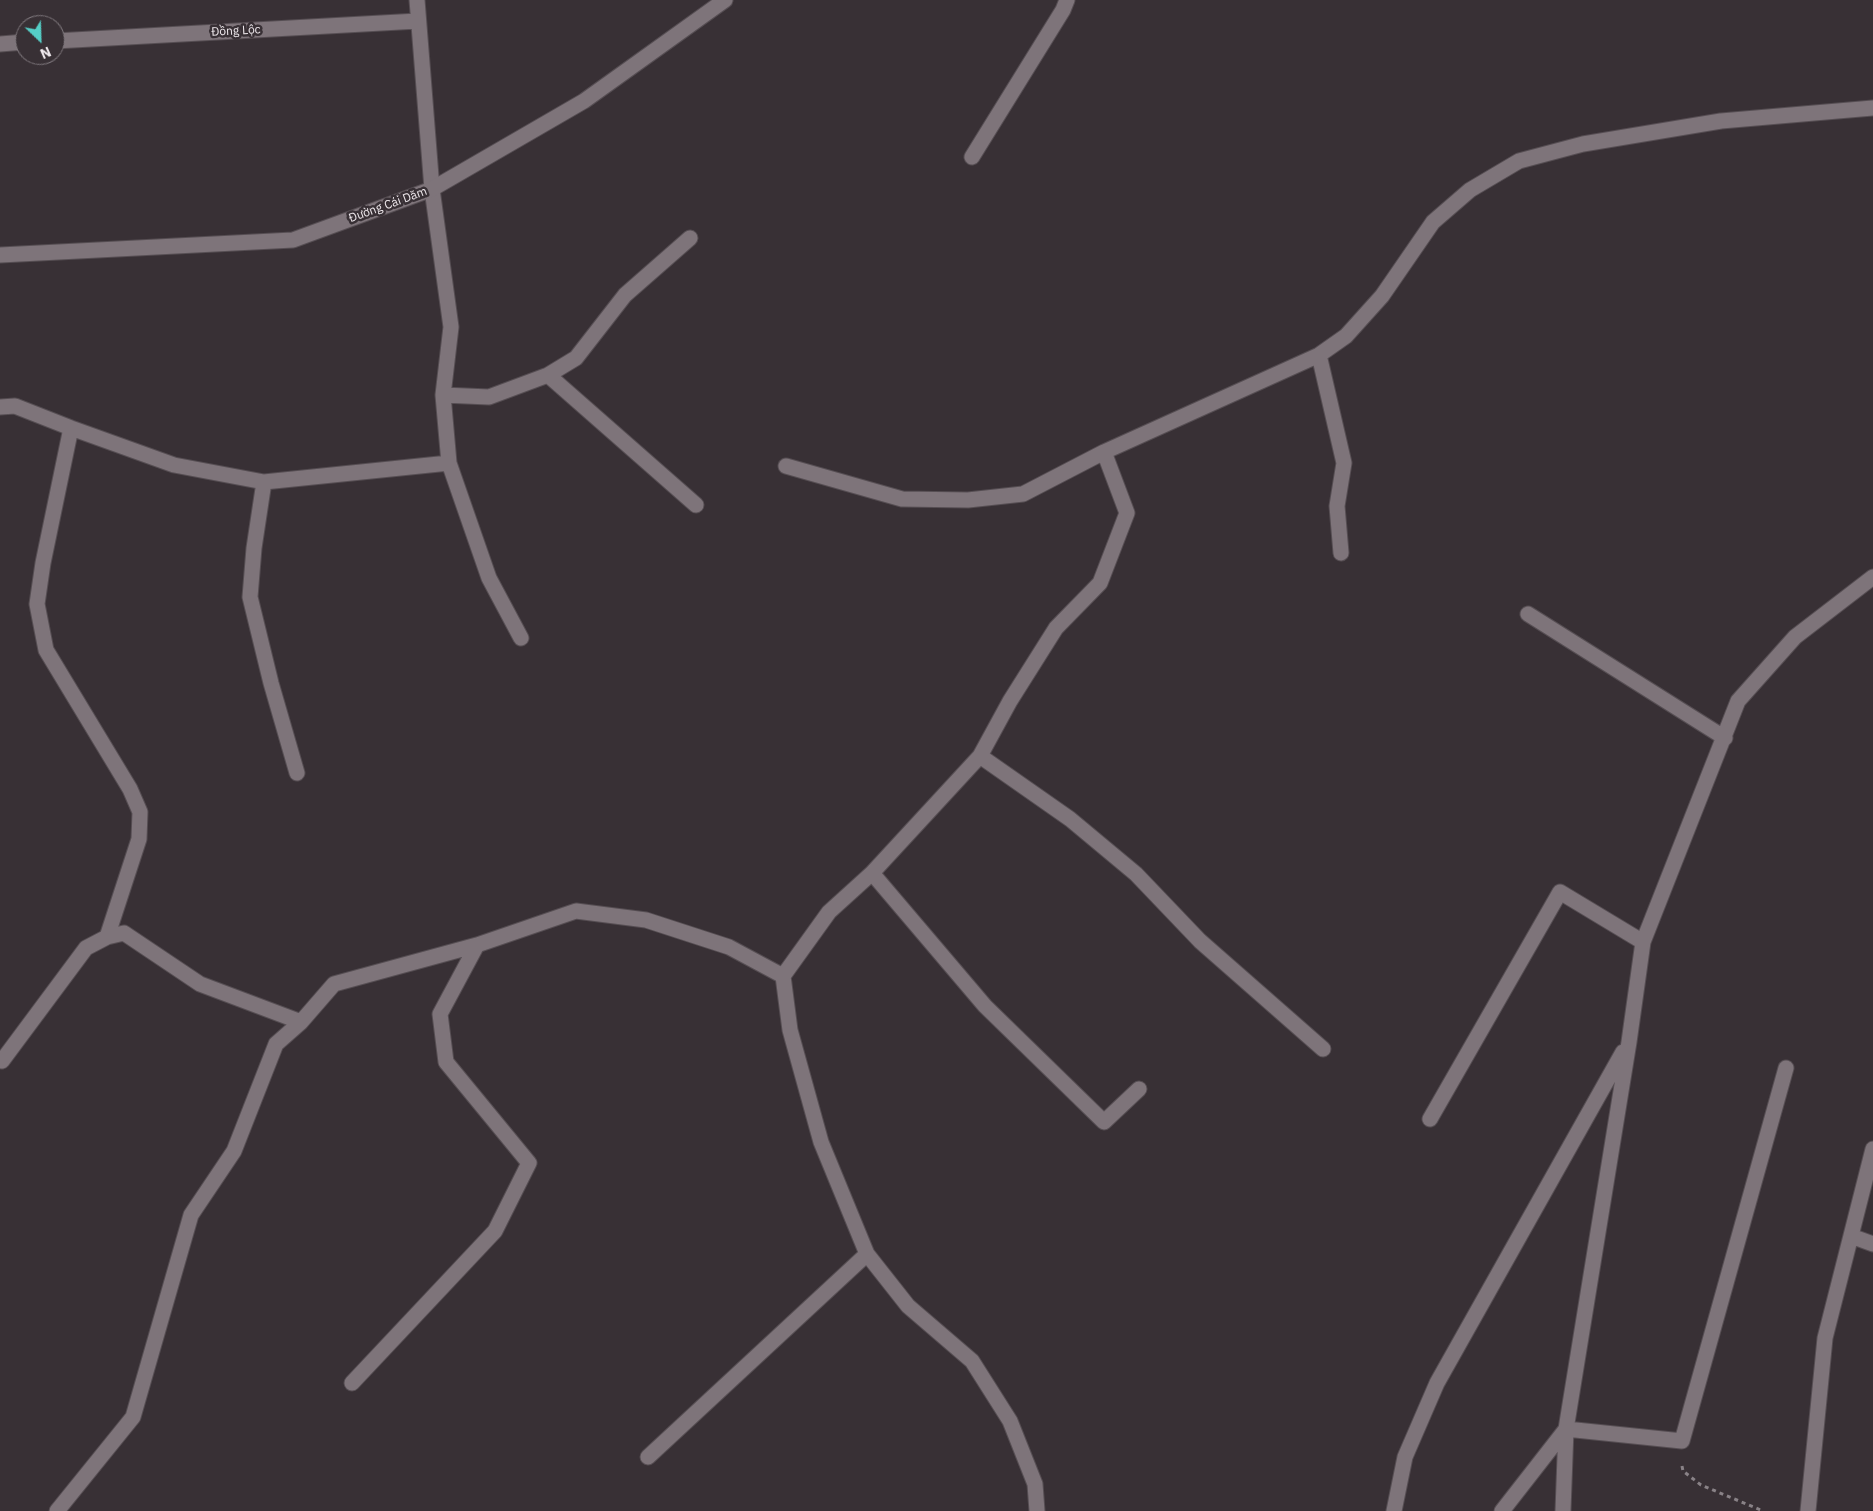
<!DOCTYPE html>
<meta charset="utf-8">
<style>
body{margin:0}
#map{position:relative;width:1873px;height:1511px;overflow:hidden;background:#383035;font-family:"IBM Plex Sans",sans-serif}
canvas{display:block}
.north{position:absolute;left:15px;top:15px;width:50px;height:50px;box-sizing:border-box;background:#383035;border:1px solid #817a7f;border-radius:50%;rotate:156deg;font-size:14px;font-weight:700;line-height:20px;text-align:center;color:#efe9ed}
.north::after{content:'';display:block;margin:auto;width:18px;height:22px;background:#55cec6;clip-path:polygon(50% 0,100% 100%,50% 72%,0 100%)}
</style>
<div id="map">
<canvas width="1873" height="1511"></canvas>
<div class="north">N</div>
</div>
<script>
const context = document.querySelector('canvas').getContext('2d');
context.lineJoin = 'round';
function poly(rows) {
  const path = new Path2D();
  for (const r of rows) {
    path.moveTo(r[0], r[1]);
    for (let i = 2; i < r.length; i += 2) path.lineTo(r[i], r[i + 1]);
  }
  return path;
}
function stroke(path, color, width, dash) {
  context.strokeStyle = color;
  context.lineWidth = width;
  context.lineCap = dash ? 'butt' : 'round';
  context.setLineDash(dash || []);
  context.stroke(path);
}
function label(font, color, halo, rows, align = 'center') {
  context.font = font + ' "IBM Plex Sans",sans-serif';
  context.lineWidth = 5;
  context.setLineDash([]);
  context.textBaseline = 'middle';
  context.strokeStyle = halo;
  context.fillStyle = color;
  for (const [text, x, y, turn = 0] of rows) {
    context.save();
    context.translate(x, y);
    context.rotate((+turn || 0) * Math.PI / 180);
    context.textAlign = isNaN(turn) ? turn : align;
    if (halo) context.strokeText(text, 0, 0);
    context.fillText(text, 0, 0);
    context.restore();
  }
}
const path = poly([
 [1682,1466,1683,1471,1701,1485,1763,1511]
]);
const minor = poly([
 [417,0,432,189,451,327,443,395,449,463,489,578,521,638],
 [55,41,418,21],
 [0,44,25,42],
 [972,157,1063,10,1067,0],
 [1319,355,1344,463,1337,506,1341,553],
 [548,375,696,505],
 [443,395,489,397,548,375,576,358,625,295,690,238],
 [0,407,15,406,71,428,174,465,264,482,449,463],
 [71,428,43,563,37,604,46,650,130,789,140,812,139,839,107,937],
 [786,466,902,499,968,500,1023,494,1104,452,1319,355,1346,336,1382,296,1433,222,1470,190,1519,161,1583,144,1721,121,1873,108],
 [264,482,254,548,250,597,271,683,297,773],
 [1528,614,1725,738],
 [980,756,1070,819,1136,874,1200,941,1323,1049],
 [872,873,985,1006,1104,1122,1139,1089],
 [783,976,790,1030,821,1142,867,1254,908,1306,972,1361,1010,1421,1035,1484,1037,1511],
 [2,1061,86,948,107,937,124,933,200,984,301,1022],
 [1430,1119,1560,892,1643,942],
 [1851,1236,1873,1244],
 [352,1383,495,1231,529,1163,446,1062,440,1014,477,945],
 [648,1457,867,1254],
 [57,1511,133,1417,191,1215,234,1151,276,1044,301,1022,334,984,477,945,576,911,646,920,729,947,783,976,829,912,872,873,980,756,1010,701,1056,628,1100,583,1127,513,1104,452],
 [1394,1511,1405,1457,1437,1383,1623,1052],
 [1502,1511,1566,1429,1682,1441,1786,1068],
 [1563,1511,1566,1429,1629,1042,1643,942,1738,701,1795,637,1873,577],
 [1808,1511,1825,1338,1873,1149]
]);
const tertiary = poly([
 [0,255,293,240,432,189,584,101,725,0]
]);
const streetNames = [
 ["Đồng Lộc",236,31,-3],
 ["Đường Cái Dăm",388,205,-20]
];
stroke(minor, '#564e53', 17);
stroke(tertiary, '#564e53', 17);
stroke(path, '#898287', 3, [4, 4]);
stroke(minor, '#7e747a', 15);
stroke(tertiary, '#7e747a', 15);
label('12px', '#efe9ed', '#383035', streetNames);
</script>
